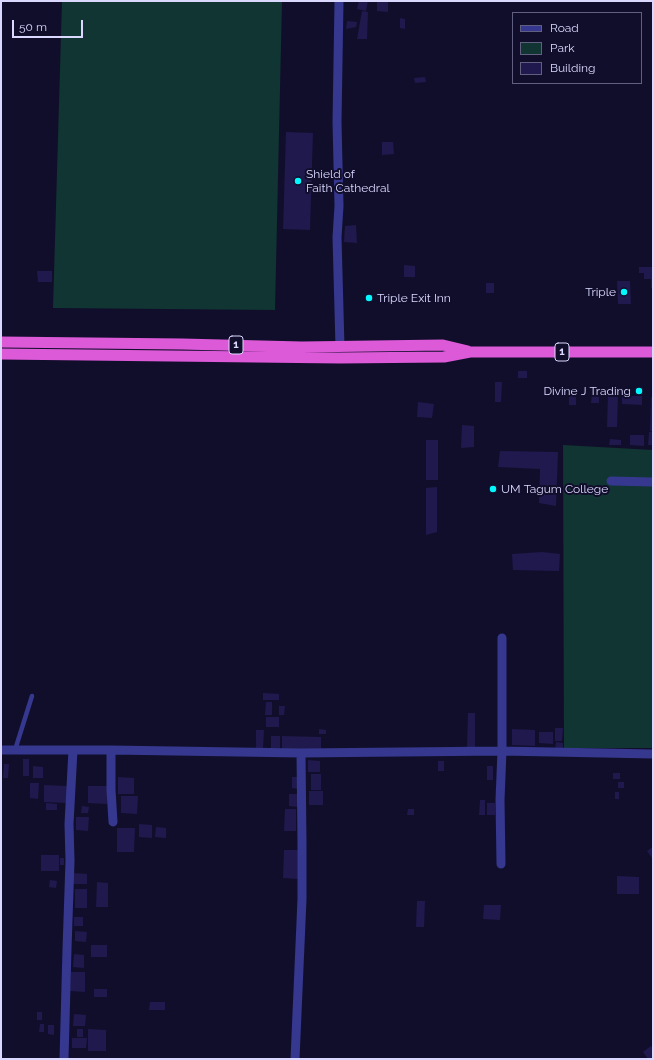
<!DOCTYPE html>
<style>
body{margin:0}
#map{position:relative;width:654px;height:1060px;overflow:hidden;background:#110e2b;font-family:Raleway,sans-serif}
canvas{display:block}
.frame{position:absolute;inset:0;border:2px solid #dad8ff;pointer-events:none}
.legend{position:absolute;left:512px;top:12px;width:130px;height:72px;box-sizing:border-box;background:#110e2b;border:1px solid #615f80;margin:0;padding:5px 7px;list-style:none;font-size:12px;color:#dad8ff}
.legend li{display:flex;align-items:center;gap:8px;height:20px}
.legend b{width:20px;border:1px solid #615f80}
.scale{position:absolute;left:12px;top:20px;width:71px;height:18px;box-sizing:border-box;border:2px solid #dad8ff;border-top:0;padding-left:5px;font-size:12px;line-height:14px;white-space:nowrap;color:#dad8ff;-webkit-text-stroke:3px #110e2b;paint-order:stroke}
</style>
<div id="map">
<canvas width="654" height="1060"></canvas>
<div class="frame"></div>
<ul class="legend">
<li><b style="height:5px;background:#35388e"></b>Road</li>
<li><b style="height:11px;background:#113532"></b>Park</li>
<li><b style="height:11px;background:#20194d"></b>Building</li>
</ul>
<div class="scale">50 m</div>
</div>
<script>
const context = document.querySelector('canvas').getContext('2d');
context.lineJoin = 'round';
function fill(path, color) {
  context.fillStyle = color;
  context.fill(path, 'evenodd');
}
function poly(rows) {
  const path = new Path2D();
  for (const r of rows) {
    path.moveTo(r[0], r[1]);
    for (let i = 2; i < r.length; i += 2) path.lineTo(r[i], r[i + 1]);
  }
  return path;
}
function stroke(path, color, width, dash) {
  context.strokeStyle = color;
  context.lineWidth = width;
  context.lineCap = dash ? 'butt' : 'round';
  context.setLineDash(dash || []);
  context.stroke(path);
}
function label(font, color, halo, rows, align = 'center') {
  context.font = font + ' Raleway,sans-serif';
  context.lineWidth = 4;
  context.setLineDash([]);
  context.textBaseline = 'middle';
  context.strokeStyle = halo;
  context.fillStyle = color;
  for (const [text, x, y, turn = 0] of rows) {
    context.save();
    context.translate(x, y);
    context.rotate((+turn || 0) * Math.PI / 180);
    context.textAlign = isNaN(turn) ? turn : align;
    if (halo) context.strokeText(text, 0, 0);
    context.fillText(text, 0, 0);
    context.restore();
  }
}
const green = poly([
 [62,1,282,1,275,310,53,308],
 [563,445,653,450,653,748,564,748]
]);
const building = poly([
 [359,1,368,1,366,11,357,9],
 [377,2,388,2,388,12,377,11],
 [362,11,368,12,367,39,357,39],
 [400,18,405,19,405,29,400,28],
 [347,21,357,22,356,27,346,29],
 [425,77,426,82,415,83,414,78],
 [286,132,313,133,310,230,283,229],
 [382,142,393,142,394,154,382,155],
 [344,184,356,184,356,194,344,194],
 [356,225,357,243,344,242,345,226],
 [404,265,415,266,415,277,404,277],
 [639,267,653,267,653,288,651,288,651,279,644,279,644,273,639,273],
 [37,271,52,271,52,282,38,282],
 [617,281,630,281,631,304,618,304],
 [486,283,494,283,494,293,486,293],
 [518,371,527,371,527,378,518,378],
 [495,382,502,382,501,402,495,402],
 [569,393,576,393,576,405,569,405],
 [592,393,599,393,599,403,591,403],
 [608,394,618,394,617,427,607,427],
 [622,396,642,396,642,405,622,404],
 [651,397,653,397,653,431,650,431],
 [418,402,434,404,432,418,417,417],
 [462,425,474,426,474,447,461,448],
 [649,432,653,432,653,445,648,445],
 [630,435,644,435,644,446,630,445],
 [610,439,621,440,621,445,609,445],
 [426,440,438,440,438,480,426,480],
 [500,451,558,452,556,506,539,503,540,469,498,467],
 [437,487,437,532,426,535,426,488],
 [542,552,560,554,559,571,513,570,512,554],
 [263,693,279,694,279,700,263,700],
 [266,702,272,702,272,715,265,715],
 [279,706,285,706,284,715,279,715],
 [468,713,475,713,475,747,467,747],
 [266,717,279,717,279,727,266,727],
 [555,728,563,728,562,741,555,741],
 [319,729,326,730,326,734,319,734],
 [512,729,535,730,535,746,512,745],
 [256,730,264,730,263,748,256,748],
 [539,732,553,732,553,744,539,743],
 [271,736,280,736,280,748,271,748],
 [282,736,321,737,321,750,282,749],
 [556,742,563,743,563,751,555,751],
 [23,759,29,759,29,776,23,776],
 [308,760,320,761,320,772,308,772],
 [438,761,444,761,444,771,438,771],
 [4,764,9,764,8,778,3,778],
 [33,766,43,767,43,778,33,778],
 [487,766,493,766,493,780,487,780],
 [613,773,620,773,620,779,613,779],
 [311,774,321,774,321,790,311,790],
 [118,777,134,778,134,794,118,794],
 [292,777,299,777,299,789,292,788],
 [618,782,624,782,624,788,618,788],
 [30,783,39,783,38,799,30,798],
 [44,785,68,786,68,803,44,802],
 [88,786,107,786,107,804,88,803],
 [309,791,323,791,323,805,309,805],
 [615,792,619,792,619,799,615,799],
 [289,794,298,794,298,807,289,806],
 [121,796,138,796,137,814,121,813],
 [480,800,485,800,485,815,479,815],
 [46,803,57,804,57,810,46,810],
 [487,803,495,803,495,815,487,815],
 [82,806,89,807,88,813,81,813],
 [285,809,296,809,296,831,284,831],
 [408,809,414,809,414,815,407,815],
 [76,817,89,817,88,831,76,830],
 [139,824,152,825,152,838,139,837],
 [156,827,166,828,166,838,155,837],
 [117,828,135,828,134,852,117,852],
 [653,847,653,857,652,858,647,851],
 [284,850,299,850,298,879,283,878],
 [41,855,59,855,59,871,41,871],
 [60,858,64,858,64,865,60,865],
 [73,873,87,874,87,884,73,884],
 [617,876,639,877,639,894,617,894],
 [50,880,57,881,56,888,49,887],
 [97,882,108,883,108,907,96,907],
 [75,889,87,889,87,908,75,908],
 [417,901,425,901,424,927,416,927],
 [484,905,501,905,500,920,483,919],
 [74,917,83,917,83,926,74,926],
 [75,931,87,932,86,942,75,941],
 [91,945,107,945,107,957,91,957],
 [74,954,84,955,84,968,73,967],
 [71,972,85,972,85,992,70,991],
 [94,989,107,989,107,997,94,997],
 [150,1002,165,1002,165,1010,149,1010],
 [37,1012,42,1012,42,1020,37,1020],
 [74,1014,86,1015,85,1026,73,1026],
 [40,1024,44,1024,44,1032,39,1032],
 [48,1025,54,1025,54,1035,48,1034],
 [77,1029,83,1029,83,1037,77,1037],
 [88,1029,106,1030,106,1051,88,1051],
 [72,1038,87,1038,86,1048,72,1048],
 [651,1046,653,1049,653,1057,650,1059,648,1059,643,1052]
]);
const service = poly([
 [15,750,32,696]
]);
const minor = poly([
 [339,1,337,122,339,206,337,237,340,347],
 [611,481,653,482],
 [1,750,111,750,301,753,502,751,653,754],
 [111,750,111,790,113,822],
 [501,864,500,800,502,751,502,638],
 [64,1059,67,949,70,861,69,824,73,750],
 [295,1059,302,899,302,843,301,753]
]);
const trunk = poly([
 [1,342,182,344,302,347,443,345,468,351],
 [1,354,340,358,444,357,470,352,653,352]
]);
const markers = [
 [298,181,4,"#04f6ff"],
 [624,292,4,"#04f6ff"],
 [369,298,4,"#04f6ff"],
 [639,391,4,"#04f6ff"],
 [493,489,4,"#04f6ff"]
];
const shields = [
 [236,345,14],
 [562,352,14]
];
const shieldNames = [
 ["1",236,345],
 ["1",562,352]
];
const poiNames = [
 ["Shield of",306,174],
 ["Faith Cathedral",306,188],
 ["Triple",616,292,"right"],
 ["Triple Exit Inn",377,298],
 ["Divine J Trading",631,391,"right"],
 ["UM Tagum College",501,489]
];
fill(green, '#113532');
fill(building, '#20194d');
stroke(service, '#35388e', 4.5);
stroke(minor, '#35388e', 9);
stroke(trunk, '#dc59d8', 11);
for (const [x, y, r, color] of markers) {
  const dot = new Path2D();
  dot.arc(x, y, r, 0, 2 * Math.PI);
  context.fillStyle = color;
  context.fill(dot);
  stroke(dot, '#110e2b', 1.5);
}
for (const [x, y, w] of shields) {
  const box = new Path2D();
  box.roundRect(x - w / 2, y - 9, w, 18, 3);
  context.fillStyle = '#110e2b';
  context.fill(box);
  stroke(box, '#dad8ff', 1);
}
label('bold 11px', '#dad8ff', null, shieldNames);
label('12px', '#dad8ff', '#110e2b', poiNames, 'left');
</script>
